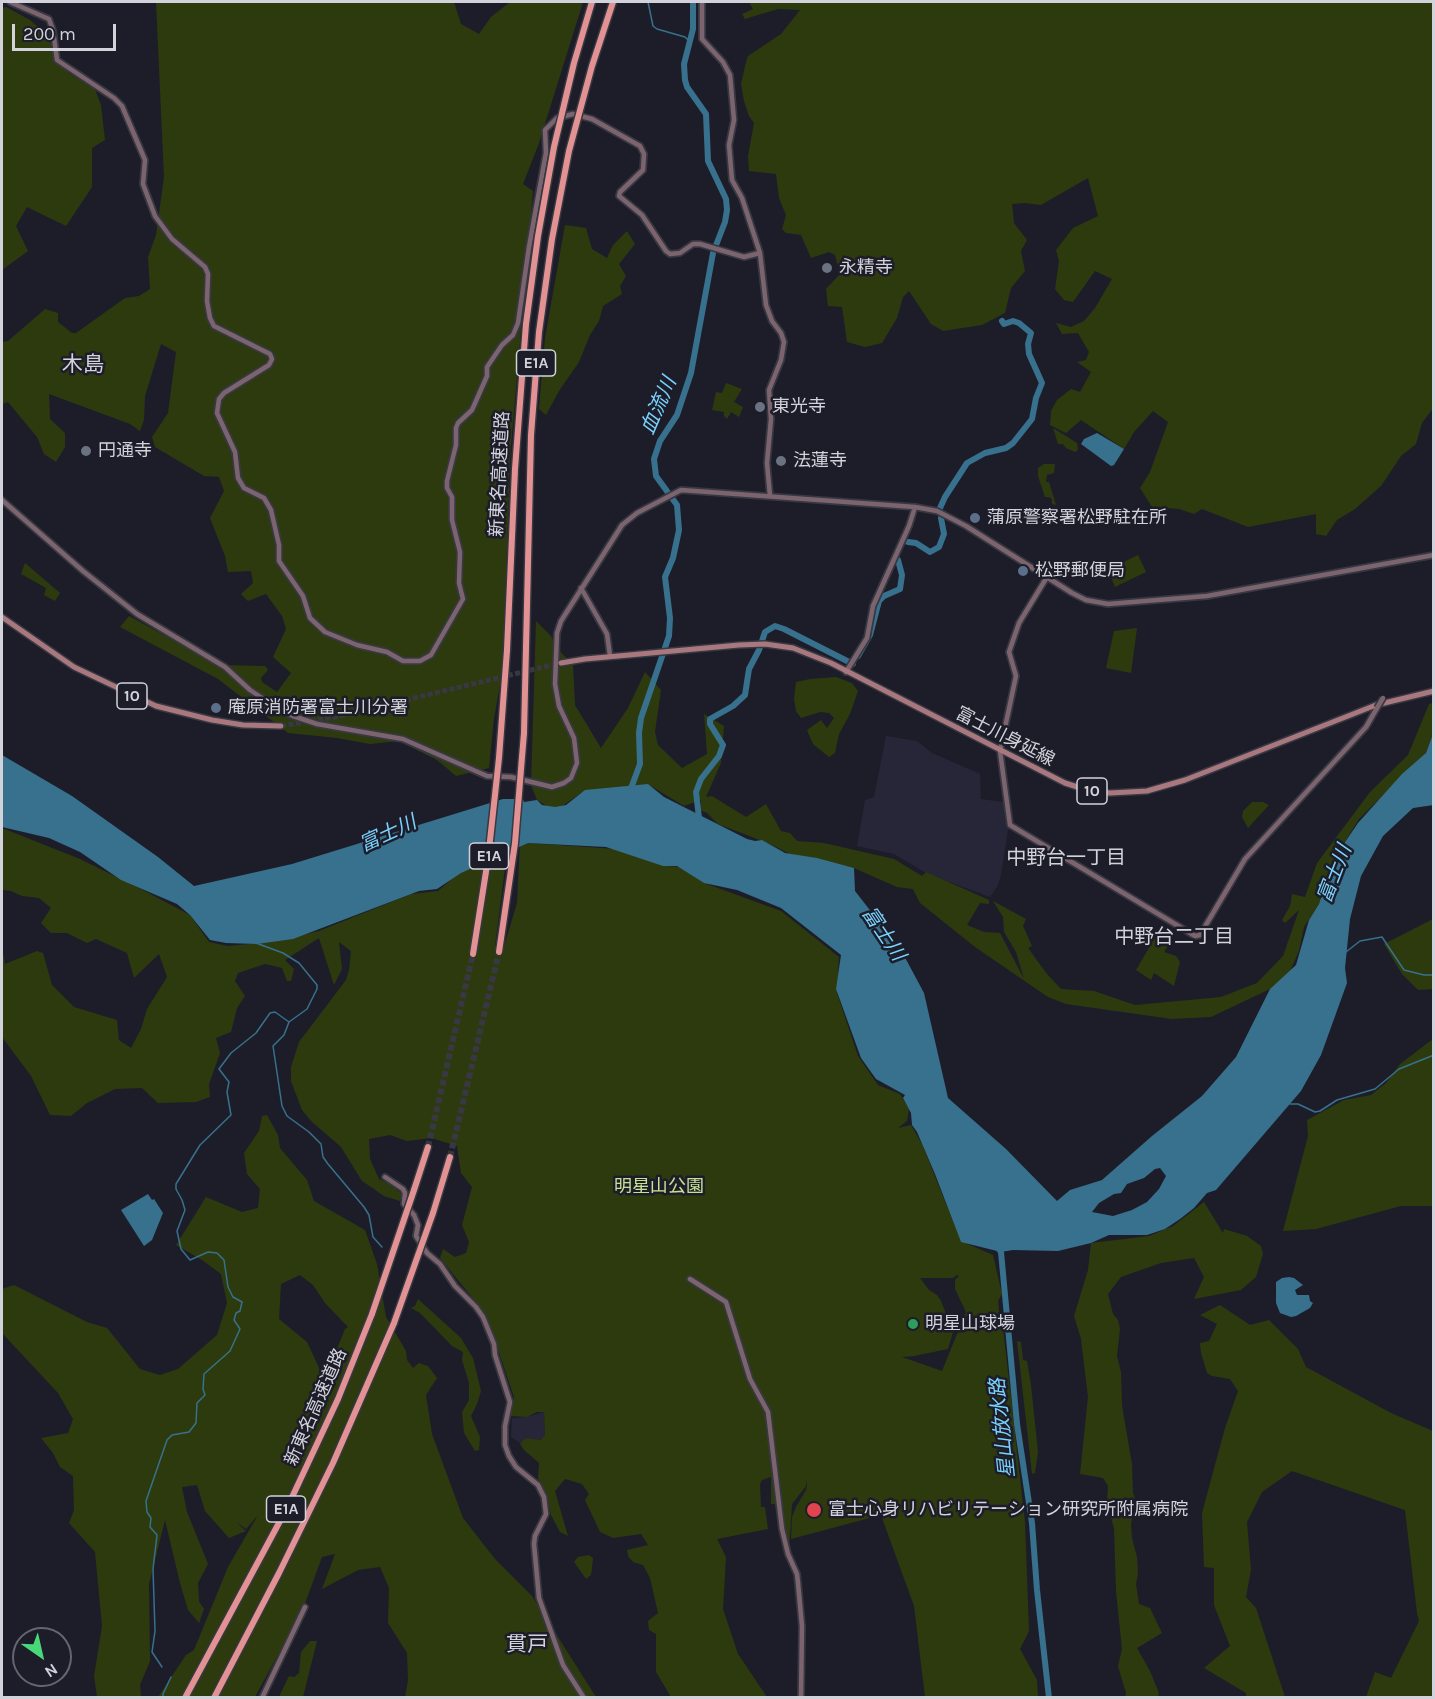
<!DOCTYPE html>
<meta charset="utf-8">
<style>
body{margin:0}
#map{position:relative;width:1435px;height:1699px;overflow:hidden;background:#1d1d2a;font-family:Karla,sans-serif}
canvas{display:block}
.frame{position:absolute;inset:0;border:3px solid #d2d2db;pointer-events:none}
.north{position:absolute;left:12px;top:1627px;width:60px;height:60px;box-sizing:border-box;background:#1d1d2a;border:2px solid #656571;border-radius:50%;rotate:146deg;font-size:16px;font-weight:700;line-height:24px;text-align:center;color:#d2d2db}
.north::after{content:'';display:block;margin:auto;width:21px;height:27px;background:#48d779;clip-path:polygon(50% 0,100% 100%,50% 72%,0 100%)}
.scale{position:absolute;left:12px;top:24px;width:104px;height:27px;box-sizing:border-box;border:3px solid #d2d2db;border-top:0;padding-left:8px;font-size:18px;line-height:21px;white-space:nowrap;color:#d2d2db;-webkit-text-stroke:4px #1d1d2a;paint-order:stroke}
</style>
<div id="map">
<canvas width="1435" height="1699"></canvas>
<div class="frame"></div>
<div class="north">N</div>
<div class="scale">200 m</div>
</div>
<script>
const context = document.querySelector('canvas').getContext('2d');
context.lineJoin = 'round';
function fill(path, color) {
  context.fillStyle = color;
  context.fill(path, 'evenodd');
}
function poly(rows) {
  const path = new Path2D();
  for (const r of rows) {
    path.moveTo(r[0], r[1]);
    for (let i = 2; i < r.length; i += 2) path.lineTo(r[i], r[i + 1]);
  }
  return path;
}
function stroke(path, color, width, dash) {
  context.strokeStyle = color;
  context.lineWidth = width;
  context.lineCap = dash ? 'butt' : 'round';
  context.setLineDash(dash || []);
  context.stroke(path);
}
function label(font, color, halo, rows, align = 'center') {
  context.font = font + ' Karla,"Noto Sans JP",sans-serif';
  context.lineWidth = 5;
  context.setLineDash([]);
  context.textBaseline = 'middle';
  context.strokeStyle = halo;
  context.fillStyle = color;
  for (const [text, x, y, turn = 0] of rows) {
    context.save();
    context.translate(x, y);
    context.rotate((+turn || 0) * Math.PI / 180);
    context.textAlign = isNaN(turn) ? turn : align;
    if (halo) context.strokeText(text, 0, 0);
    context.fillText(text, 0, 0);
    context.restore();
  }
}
const built = poly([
 [886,736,917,741,932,753,980,774,981,799,1003,802,1009,823,1001,875,997,887,990,897,928,874,894,854,857,846,865,800,874,797],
 [544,1412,545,1433,541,1441,527,1438,520,1443,511,1437,512,1418,527,1417]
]);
const green = poly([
 [156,2,454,2,461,24,479,34,491,17,510,2,583,2,539,143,523,184,533,191,510,458,503,669,494,718,489,768,456,776,437,760,399,741,370,744,337,738,288,733,218,679,120,627,129,616,219,665,265,666,268,670,261,678,262,682,277,692,291,673,273,657,286,629,282,616,266,594,248,601,241,594,253,583,251,571,228,572,225,556,210,518,224,491,219,477,204,476,155,447,152,437,168,413,176,352,161,344,145,396,144,420,140,431,130,424,49,394,50,419,65,433,65,447,56,462,44,454,37,437,8,402,2,404,2,342,8,341,45,309,58,313,58,322,72,333,76,333,125,298,139,296,150,289,148,257,156,235,164,177],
 [749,2,1433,2,1434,407,1422,423,1416,444,1401,456,1381,486,1355,509,1337,520,1326,536,1316,534,1316,514,1248,527,1202,509,1194,514,1179,509,1152,507,1140,488,1150,472,1168,422,1153,411,1134,432,1124,449,1081,420,1066,433,1050,425,1051,411,1057,400,1071,389,1080,392,1091,372,1077,362,1086,360,1089,352,1078,333,1062,334,1056,323,1071,327,1084,321,1095,308,1112,279,1095,271,1073,302,1064,300,1055,289,1059,261,1056,250,1073,228,1098,216,1088,178,1041,205,1025,203,1012,204,1014,223,1027,240,1021,251,1025,271,1011,288,1005,313,982,325,943,331,931,324,909,291,903,297,897,318,882,343,865,347,847,342,842,307,828,306,826,289,840,274,835,255,829,252,811,258,801,235,786,233,782,229,786,215,779,198,776,174,749,171,748,156,754,123,749,116,744,101,741,84,746,62,748,56,781,34,800,10,778,9,745,19,742,14,753,9],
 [6,7,30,20,49,36,54,58,69,73,95,89,101,105,105,140,92,148,92,187,66,226,27,207,16,226,28,251,2,270,2,8],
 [565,225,586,228,592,249,607,258,613,245,627,231,635,244,619,264,626,276,620,286,622,294,603,306,599,321,590,335,579,362,559,391,546,415,539,409,545,338],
 [726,383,742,389,734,402,743,407,739,417,731,412,727,419,724,416,724,412,712,410,716,392,722,393],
 [1053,428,1077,443,1078,450,1075,452,1066,448,1063,444,1058,444],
 [1044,464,1055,464,1054,473,1047,475,1046,482,1049,482,1056,505,1052,504,1052,499,1049,497,1045,497,1038,476,1038,468],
 [1138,555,1146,572,1115,587,1111,577,1111,568],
 [25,563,60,593,55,601,44,595,46,588,21,574],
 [536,621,551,636,556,647,573,665,575,705,601,748,628,708,645,672,661,690,655,732,658,745,682,768,707,754,704,714,724,726,721,763,706,797,712,796,746,817,766,804,781,831,790,833,797,841,824,843,894,859,922,876,926,872,989,900,989,904,980,903,967,925,984,932,1000,933,1024,979,1016,952,1004,932,1003,917,993,901,1026,919,1023,926,1032,946,1028,948,1047,974,1061,989,1094,991,1135,1005,1221,997,1257,983,1283,956,1299,910,1285,923,1282,920,1290,906,1292,894,1305,897,1317,863,1370,792,1408,755,1429,704,1433,703,1433,734,1426,753,1359,819,1341,848,1319,904,1304,927,1299,951,1290,971,1270,989,1211,1017,1172,1019,1066,1004,1048,997,975,947,920,903,913,889,897,887,854,868,790,854,770,844,718,824,707,813,700,810,701,800,684,806,651,786,581,793,555,811,537,800,531,785],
 [1137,628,1131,673,1106,668,1114,631],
 [836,677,852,683,858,691,850,714,839,734,835,753,829,757,813,744,807,730,821,720,827,728,834,718,829,713,820,712,801,718,796,711,794,699,796,682,810,679],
 [1252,802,1263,802,1269,805,1248,828,1242,817,1243,811],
 [2,828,80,859,139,888,190,915,209,942,228,946,270,942,319,931,411,894,438,891,460,872,507,852,495,946,503,950,517,903,520,843,528,843,615,849,667,866,679,867,707,884,781,911,839,957,837,993,858,1056,878,1085,900,1094,909,1109,907,1121,898,1128,911,1125,922,1144,961,1241,993,1255,1002,1294,998,1301,1000,1319,1002,1319,1025,1522,1029,1631,1020,1649,1037,1680,1038,1697,925,1697,914,1606,881,1515,791,1539,792,1517,796,1507,806,1490,807,1485,806,1481,806,1486,792,1504,789,1550,782,1529,778,1528,777,1504,771,1504,771,1477,762,1480,760,1484,761,1507,765,1507,768,1529,717,1539,726,1557,723,1609,738,1654,767,1697,671,1697,656,1672,656,1634,649,1630,648,1621,658,1613,650,1578,643,1565,633,1562,628,1556,627,1550,648,1545,641,1534,613,1538,600,1532,585,1500,589,1494,582,1484,565,1479,555,1491,568,1536,560,1532,551,1515,546,1494,538,1479,539,1463,524,1450,520,1444,523,1440,527,1438,541,1440,545,1434,544,1412,537,1412,527,1417,510,1416,514,1397,489,1323,475,1301,440,1258,443,1249,455,1257,466,1253,469,1242,462,1225,472,1187,461,1173,457,1146,431,1138,407,1141,390,1135,369,1139,370,1159,379,1179,391,1185,402,1194,400,1201,384,1196,362,1181,341,1147,311,1121,302,1110,291,1081,291,1067,299,1042,346,980,349,970,351,951,339,942,342,969,334,985,319,938,285,960,294,969,291,981,287,981,282,968,265,964,238,973,235,981,245,996,237,1008,231,1032,216,1038,220,1053,209,1084,210,1097,196,1102,158,1103,142,1088,115,1089,87,1103,71,1116,50,1115,31,1076,2,1037,2,947,5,964,37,951,43,953,52,985,74,1007,117,1020,119,1040,131,1048,141,1029,147,1009,167,977,159,954,134,978,127,953,96,939,87,943,67,933,51,933,41,923,51,908,39,898,22,896,11,891,2,890],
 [957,1275,959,1276,955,1280,955,1289,966,1312,942,1371,902,1357,914,1356,948,1349,953,1332,941,1301,937,1295,929,1290,920,1278,953,1278],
 [1433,919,1433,989,1418,990,1402,974,1384,944],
 [1156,936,1169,945,1164,952,1176,956,1180,962,1174,986,1154,973,1151,980,1136,970],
 [1433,1039,1433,1206,1401,1206,1316,1229,1283,1231,1308,1136,1307,1120,1344,1100,1371,1095,1386,1083,1400,1064],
 [267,1115,278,1135,280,1148,307,1180,314,1201,365,1230,377,1264,386,1317,406,1351,407,1360,413,1368,419,1363,428,1366,437,1378,426,1395,432,1434,463,1518,495,1559,532,1596,596,1697,405,1697,408,1680,407,1653,388,1623,389,1588,380,1567,358,1570,322,1589,335,1554,322,1557,303,1609,255,1697,158,1697,186,1655,194,1650,228,1567,258,1515,246,1529,236,1522,246,1531,229,1538,205,1511,197,1485,182,1487,187,1512,208,1564,198,1583,199,1601,204,1609,199,1623,188,1610,180,1583,165,1520,149,1584,150,1661,140,1685,141,1697,97,1697,94,1676,102,1626,95,1552,69,1523,74,1510,73,1476,60,1467,53,1453,41,1438,68,1433,73,1419,58,1393,2,1333,2,1289,14,1285,87,1322,107,1328,140,1369,160,1375,178,1369,217,1335,227,1303,221,1274,202,1260,176,1245,206,1197,242,1212,258,1208,260,1189,247,1174,244,1153,259,1131,262,1116],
 [300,1275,313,1285,325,1303,348,1327,345,1329,327,1374,321,1372,307,1342,279,1319,281,1284],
 [1204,1202,1223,1233,1224,1229,1247,1236,1261,1246,1263,1254,1256,1277,1241,1290,1194,1299,1204,1277,1194,1258,1161,1263,1121,1277,1108,1294,1113,1314,1118,1320,1120,1329,1117,1356,1121,1372,1122,1406,1132,1464,1133,1493,1139,1510,1133,1511,1131,1525,1132,1538,1137,1557,1138,1574,1136,1584,1139,1604,1150,1608,1162,1633,1137,1648,1150,1671,1159,1693,1158,1697,1125,1697,1126,1693,1118,1666,1122,1649,1116,1591,1114,1529,1107,1502,1108,1486,1103,1478,1080,1474,1088,1397,1081,1339,1074,1316,1088,1270,1091,1243,1149,1236,1173,1226],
 [418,1299,461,1338,473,1358,481,1391,477,1404,471,1416,480,1437,479,1450,475,1451,464,1433,462,1412,469,1400,469,1383,462,1360,463,1352,452,1346,420,1313,411,1308,415,1306],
 [1220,1305,1250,1325,1269,1320,1298,1349,1306,1367,1391,1413,1433,1431,1433,1697,1366,1697,1375,1672,1391,1678,1419,1621,1417,1613,1405,1510,1292,1471,1262,1492,1247,1522,1251,1570,1246,1597,1256,1608,1285,1697,1246,1697,1246,1693,1204,1668,1230,1646,1214,1605,1214,1568,1204,1567,1202,1513,1225,1428,1238,1391,1230,1379,1212,1376,1207,1373,1201,1353,1200,1343,1209,1341,1217,1324,1200,1315],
 [1017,1341,1021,1342,1023,1360,1027,1361,1031,1385,1038,1452,1035,1473,1032,1474],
 [589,1555,593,1558,592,1568,591,1575,586,1579,574,1562,578,1557],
 [310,1641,317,1641,303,1697,279,1697,289,1676,294,1677,299,1673,301,1652]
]);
const water = poly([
 [1097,433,1124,449,1114,465,1111,466,1081,444,1084,439],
 [1433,734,1434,805,1413,808,1383,836,1361,876,1350,919,1345,968,1347,983,1321,1055,1301,1091,1216,1190,1207,1193,1194,1208,1180,1219,1165,1229,1147,1235,1109,1235,1091,1243,1058,1251,1013,1250,1001,1252,961,1242,935,1174,917,1132,912,1125,911,1113,903,1098,905,1095,876,1079,861,1058,836,989,841,955,781,908,737,890,704,883,677,866,663,866,606,847,528,843,461,873,437,889,419,891,293,939,257,944,226,943,210,940,190,915,177,904,121,880,80,852,49,838,2,827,2,755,72,796,158,857,194,886,292,864,503,799,523,799,524,802,537,800,542,805,555,807,566,805,585,790,648,784,664,797,747,839,755,841,762,840,785,853,817,858,854,868,855,891,901,950,924,993,948,1098,1006,1149,1057,1201,1070,1190,1102,1180,1152,1136,1202,1096,1236,1057,1270,989,1296,965,1309,920,1319,904,1331,867,1341,848,1358,823,1402,774,1426,753],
 [1160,1168,1166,1176,1159,1189,1147,1202,1132,1210,1113,1216,1092,1212,1099,1203,1114,1194,1121,1193,1127,1184,1144,1178,1155,1169],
 [148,1194,152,1200,154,1199,163,1213,152,1240,144,1246,121,1210],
 [1289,1277,1294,1278,1303,1285,1295,1290,1297,1295,1309,1295,1310,1301,1313,1303,1310,1308,1296,1316,1291,1317,1280,1313,1276,1303,1276,1282,1282,1278]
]);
const stream = poly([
 [648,2,653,26,657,29,685,37,688,40,687,48],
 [256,943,283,953,299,963,317,985,317,989,307,1009,289,1022,284,1035,273,1046,282,1106,287,1116,309,1132,321,1144,323,1157,328,1164,364,1207,369,1215,373,1237,382,1247],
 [1346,952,1360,941,1382,937,1404,970,1424,975,1434,975],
 [1290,1104,1298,1104,1315,1112,1320,1111,1337,1100,1375,1089,1399,1069,1434,1055],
 [162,1667,152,1652,155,1631,153,1569,157,1535,150,1527,151,1518,147,1512,146,1501,167,1440,172,1435,189,1432,196,1423,197,1403,205,1395,203,1389,204,1374,230,1351,240,1329,234,1320,236,1313,240,1311,242,1302,233,1297,228,1287,224,1260,217,1253,208,1252,190,1260,181,1249,177,1231,185,1210,182,1200,176,1189,176,1184,200,1145,231,1115,227,1092,229,1082,219,1069,231,1053,256,1033,270,1013,275,1012,289,1022],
 [163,1698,163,1694,171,1677]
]);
const river = poly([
 [940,508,945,497,967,463,985,453,1006,448,1013,443,1032,419,1036,398,1042,383,1029,354,1028,344,1031,333,1019,323,1013,321,1004,324,1002,321],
 [908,542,916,543,930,552,939,547,944,534,941,518],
 [858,656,870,635,879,601,884,596,900,589,902,575,898,560],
 [630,791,640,764,639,733,641,718,669,636,670,618,665,577,673,558,679,530,677,505,656,476,654,459,660,441,677,415,691,373,713,253,725,222,727,210,726,199,708,161,706,114,687,87,685,80,684,64,693,29,693,2],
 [699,818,696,792,701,779,719,756,723,745,710,724,710,719,733,706,745,695,749,669,759,650,765,632,775,626,784,629,853,664],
 [997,1246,1001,1252,1017,1424,1032,1523,1037,1590,1049,1698]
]);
const primaryTunnel = poly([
 [281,726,335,717,560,663]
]);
const highwayTunnel = poly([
 [428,1147,473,954],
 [450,1157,499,952]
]);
const secondary = poly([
 [10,2,49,19,53,30,57,60,114,98,122,106,145,160,143,184,155,216,172,239,205,267,208,274,207,301,210,318,214,326,270,354,272,359,269,365,224,393,219,399,217,413,235,452,238,478,244,488,264,498,271,510,279,545,279,561,303,596,310,618,325,632,357,645,387,652,403,661,420,661,431,655,463,599,459,583,460,552,452,520,452,497,447,488,447,481,456,445,456,428,458,423,472,410,487,376,487,367,502,345,513,335,518,323,529,247,546,153,545,130,557,118,573,114,592,119,640,146,644,154,643,170,620,192,619,196,642,215,666,251,670,254,680,253,693,244,700,244,744,257,760,253,742,198,732,180,729,145,734,120,730,75,723,62,702,39,702,2],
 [760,253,766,305,772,321,781,333,784,342,781,360,769,390,771,419,767,463,770,496],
 [2,500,83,571,137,614,225,667,250,690,280,710,293,716,317,724,403,739,487,776,511,777,552,787,564,783,571,778,577,763,574,738,559,706,555,684,557,633,561,621,622,525,637,513,681,490,915,507,937,511,966,526,1072,593,1086,600,1108,604,1207,596,1434,555],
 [1047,577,1019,623,1009,652,1016,676,1000,751,1010,825,1195,936,1200,935,1245,859,1366,727,1377,708],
 [581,588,607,634,610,656],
 [846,672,867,638,873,606,909,526,915,507],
 [385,1177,403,1189,405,1193,404,1204,414,1215,418,1225,416,1236,427,1253,440,1264,455,1286,476,1307,483,1317,494,1344,495,1355,510,1402,505,1426,505,1445,509,1456,516,1467,538,1485,544,1497,546,1514,535,1536,534,1544,539,1598,563,1665,584,1698],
 [690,1279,726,1302,750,1379,768,1412,782,1529,788,1554,797,1574,798,1583,802,1626,801,1698],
 [262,1698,305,1607]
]);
const primary = poly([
 [2,617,74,667,156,706,212,720,243,725,281,726],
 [561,663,585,659,739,645,765,644,793,648,831,663,1065,783,1090,791,1110,793,1147,791,1185,780,1376,705,1434,691]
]);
const highway = poly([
 [522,757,524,733],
 [499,758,507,650],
 [414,1190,428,1147],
 [433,1213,450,1157],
 [185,1698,287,1508,338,1399,372,1314],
 [214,1698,279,1573,333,1463,394,1323]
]);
const secondaryBridge = poly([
 [1377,708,1383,698]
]);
const highwayBridge = poly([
 [507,650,515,469,526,324,538,236,554,147,574,63,592,2],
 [524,733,531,435,539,332,552,239,569,151,592,66,613,2],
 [499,952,515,843,522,757],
 [473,954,488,859,499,758],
 [372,1314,414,1190],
 [394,1323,433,1213]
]);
const markers = [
 [827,268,6,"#6b7280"],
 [760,407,6,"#6b7280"],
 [86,451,6,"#6b7280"],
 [781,461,6,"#6b7280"],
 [975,518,6,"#5c6f8a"],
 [1023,571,6,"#5c6f8a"],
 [216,708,6,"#5c6f8a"],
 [913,1324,6,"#2e9e5b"],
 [814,1510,8,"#e0444e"]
];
const shields = [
 [536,363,39],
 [132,696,30],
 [1092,791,30],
 [489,856,39],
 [286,1509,39]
];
const shieldNames = [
 ["E1A",536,363],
 ["10",132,696],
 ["10",1092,791],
 ["E1A",489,856],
 ["E1A",286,1509]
];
const poiNames = [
 ["永精寺",839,268],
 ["東光寺",772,407],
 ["円通寺",98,451],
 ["法蓮寺",793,461],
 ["蒲原警察署松野駐在所",987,518],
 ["松野郵便局",1035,571],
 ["庵原消防署富士川分署",228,708],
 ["明星山球場",925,1324],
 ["富士心身リハビリテーション研究所附属病院",828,1510]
];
const streetNames = [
 ["新東名高速道路",500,474,-87],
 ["富士川身延線",1005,737,27],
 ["新東名高速道路",316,1407,-66]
];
const parkNames = [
 ["明星山公園",659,1187]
];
const waterNames = [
 ["血流川",659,406,-67],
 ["富士川",388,834,-25],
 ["富士川",1335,874,-69],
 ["富士川",883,934,56],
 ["星山放水路",1003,1428,-96]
];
const neighbourhoodNames = [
 ["中野台一丁目",1066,858],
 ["中野台二丁目",1174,937]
];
const quarterNames = [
 ["木島",83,365],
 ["貫戸",527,1645]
];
fill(built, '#262638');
fill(green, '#2d3a0e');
fill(water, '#37718d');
stroke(stream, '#37718d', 1.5);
stroke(river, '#37718d', 6);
stroke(primaryTunnel, '#383845', 5, [5, 2.5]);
stroke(highwayTunnel, '#383845', 6, [6, 3]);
stroke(secondary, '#383842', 8);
stroke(primary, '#383842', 8);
stroke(highway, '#383842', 9);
stroke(secondary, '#7c646f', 4.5);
stroke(primary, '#a8787e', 5);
stroke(highway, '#e39293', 6);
stroke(secondaryBridge, '#383842', 8, []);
stroke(highwayBridge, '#383842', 9, []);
stroke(secondaryBridge, '#7c646f', 4.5);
stroke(highwayBridge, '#e39293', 6);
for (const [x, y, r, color] of markers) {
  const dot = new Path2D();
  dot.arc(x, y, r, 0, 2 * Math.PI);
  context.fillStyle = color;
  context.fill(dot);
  stroke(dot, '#1d1d2a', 2);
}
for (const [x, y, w] of shields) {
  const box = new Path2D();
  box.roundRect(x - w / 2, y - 13, w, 26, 4.5);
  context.fillStyle = '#1d1d2a';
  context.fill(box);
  stroke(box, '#d2d2db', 1.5);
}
label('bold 16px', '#d2d2db', null, shieldNames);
label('18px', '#d2d2db', '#1d1d2a', poiNames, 'left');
label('18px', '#d2d2db', '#1d1d2a', streetNames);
label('18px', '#c7e194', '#1d1d2a', parkNames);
label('italic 20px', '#7ad2fe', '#1d1d2a', waterNames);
label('20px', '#d2d2db', '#1d1d2a', neighbourhoodNames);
label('21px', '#d2d2db', '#1d1d2a', quarterNames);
</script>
